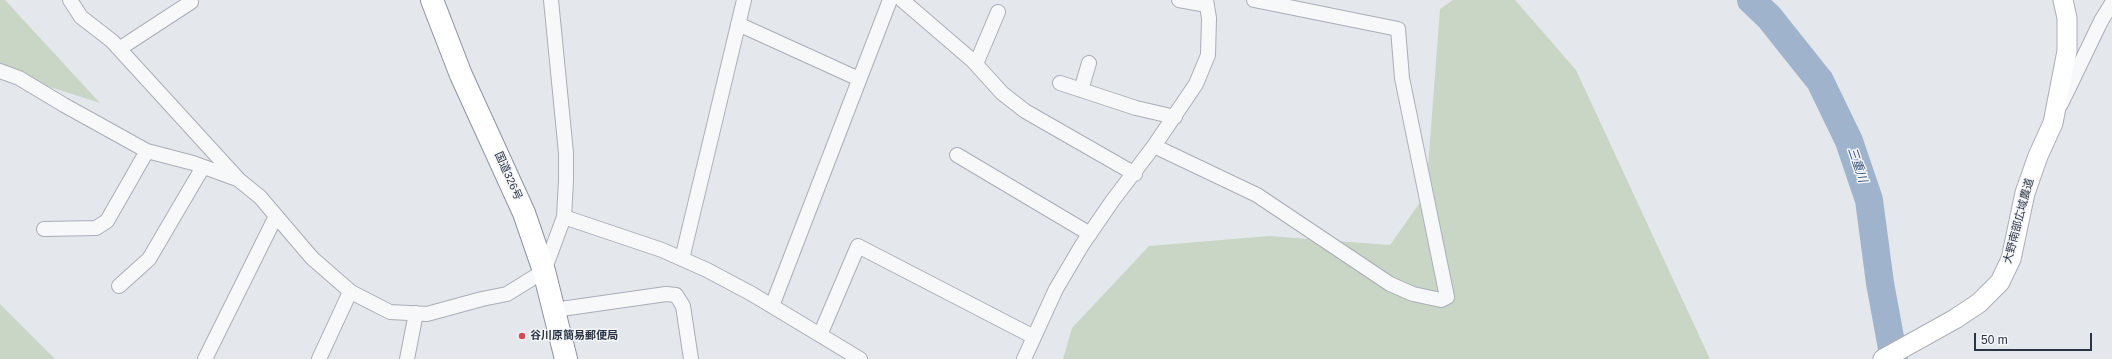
<!DOCTYPE html>
<meta charset="utf-8">
<style>
body{margin:0}
#map{position:relative;width:2112px;height:359px;overflow:hidden;background:#e4e7ec;font-family:Helvetica,sans-serif}
canvas{display:block}
.scale{position:absolute;left:1974px;top:333px;width:118px;height:18px;box-sizing:border-box;border:2px solid #2b3445;border-top:0;padding-left:5px;font-size:12px;line-height:14px;white-space:nowrap;color:#2b3445;-webkit-text-stroke:3px #f4f6f9;paint-order:stroke}
</style>
<div id="map">
<canvas width="2112" height="359"></canvas>
<div class="scale">50 m</div>
</div>
<script>
const context = document.querySelector('canvas').getContext('2d');
context.lineJoin = 'round';
function fill(path, color) {
  context.fillStyle = color;
  context.fill(path, 'evenodd');
}
function poly(rows) {
  const path = new Path2D();
  for (const r of rows) {
    path.moveTo(r[0], r[1]);
    for (let i = 2; i < r.length; i += 2) path.lineTo(r[i], r[i + 1]);
  }
  return path;
}
function stroke(path, color, width, dash) {
  context.strokeStyle = color;
  context.lineWidth = width;
  context.lineCap = dash ? 'butt' : 'round';
  context.setLineDash(dash || []);
  context.stroke(path);
}
function label(font, color, halo, rows, align = 'center') {
  context.font = font + ' Helvetica,"Noto Sans JP",sans-serif';
  context.lineWidth = 3;
  context.setLineDash([]);
  context.textBaseline = 'middle';
  context.strokeStyle = halo;
  context.fillStyle = color;
  for (const [text, x, y, turn = 0] of rows) {
    context.save();
    context.translate(x, y);
    context.rotate((+turn || 0) * Math.PI / 180);
    context.textAlign = isNaN(turn) ? turn : align;
    if (halo) context.strokeText(text, 0, 0);
    context.fillText(text, 0, 0);
    context.restore();
  }
}
const green = poly([
 [0,0,5,0,100,103,0,71],
 [1453,0,1515,0,1576,70,1710,359,1063,359,1072,328,1149,246,1269,236,1390,245,1426,194,1440,9],
 [0,304,55,359,0,359]
]);
const river = poly([
 [1751,0,1769,17,1820,81,1849,141,1869,200,1880,283,1894,359]
]);
const street = poly([
 [70,0,81,17,112,41,239,180,260,197,312,258,351,292,390,312,427,314,482,299,507,294,544,271,564,217,566,181,566,153,551,0],
 [902,0,973,61,1002,93,1025,111,1135,174],
 [1179,0,1207,5],
 [738,24,859,79],
 [119,49,191,2],
 [976,64,998,12],
 [0,71,19,78,64,105,147,151,193,163,237,179],
 [1060,83,1136,108,1175,117],
 [1081,90,1089,63],
 [2061,104,2101,21,2112,3],
 [1154,146,1257,195,1390,284,1413,294,1441,300,1447,297,1402,78,1398,29,1254,0],
 [957,155,1090,234],
 [564,217,662,250,707,270,752,294,860,359],
 [44,229,96,228,107,221,147,151],
 [682,259,744,0],
 [119,286,149,259,203,167],
 [772,306,890,0],
 [554,310,666,294,676,295,683,306,691,359],
 [820,335,858,246,1034,337],
 [205,359,276,216],
 [319,359,350,292],
 [407,359,416,313],
 [1024,359,1056,289,1082,245,1113,200,1154,146,1196,84,1208,55,1209,18,1206,0]
]);
const secondary = poly([
 [1883,359,1955,319,1979,303,2000,282,2011,259,2025,193,2038,156,2053,123,2067,51,2067,18,2063,0]
]);
const highway = poly([
 [432,0,461,75,524,213,544,271,566,359]
]);
const markers = [
 [522,336,4,"#d1495b"]
];
const streetNames = [
 ["国道326号",508,176,66],
 ["大野南部広域農道",2019,221,-75]
];
const poiNames = [
 ["谷川原簡易郵便局",530,336]
];
const waterNames = [
 ["三重川",1857,165,71]
];
fill(green, '#c9d6c5');
stroke(river, '#9fb4cc', 28);
stroke(street, '#a9aeb7', 16);
stroke(secondary, '#a9aeb7', 21);
stroke(highway, '#8b94a3', 24);
stroke(street, '#f7f8fa', 14);
stroke(secondary, '#fff', 19);
stroke(highway, '#fff', 22);
for (const [x, y, r, color] of markers) {
  const dot = new Path2D();
  dot.arc(x, y, r, 0, 2 * Math.PI);
  context.fillStyle = color;
  context.fill(dot);
  stroke(dot, '#f4f6f9', 1.5);
}
label('11px', '#2b3445', '#f4f6f9', streetNames);
label('bold 11px', '#2b3445', '#f4f6f9', poiNames, 'left');
label('italic 12px', '#34527a', '#f4f6f9', waterNames);
</script>
